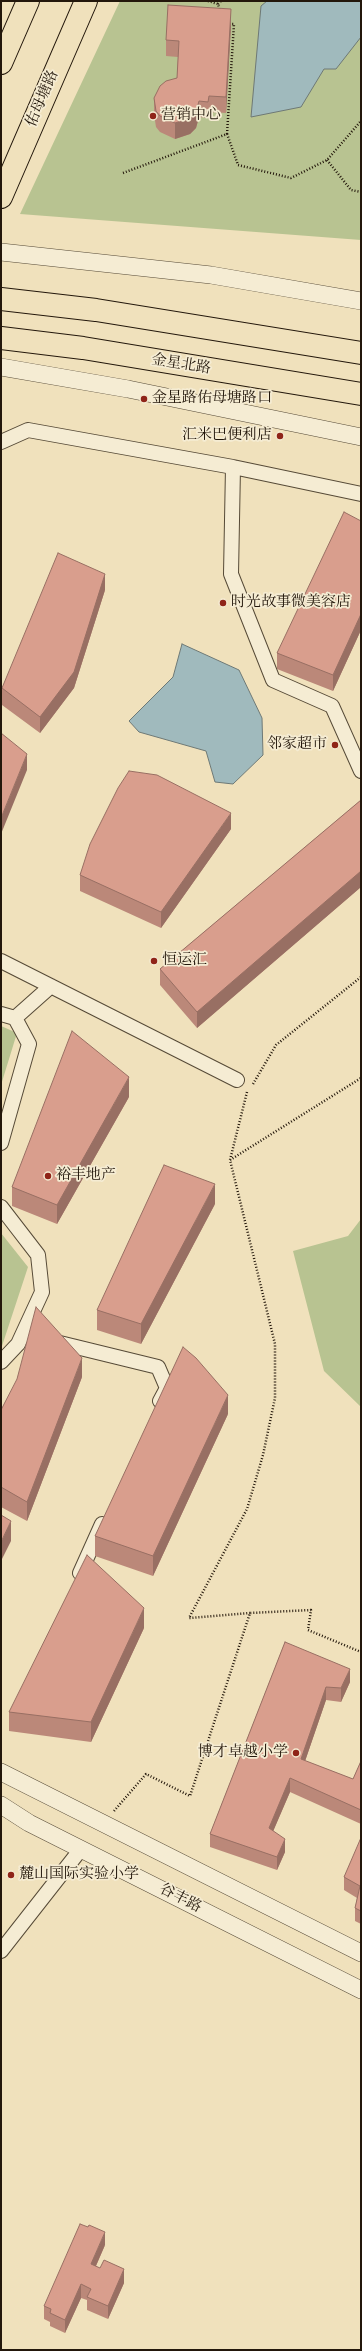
<!DOCTYPE html>
<meta charset="utf-8">
<style>
body{margin:0}
#map{position:relative;width:362px;height:2351px;overflow:hidden;background:#f0e1bc;font-family:"IM FELL DW Pica",serif}
canvas{display:block}
.frame{position:absolute;inset:0;border:2px solid #23170b;pointer-events:none}
</style>
<div id="map">
<canvas width="362" height="2351"></canvas>
<div class="frame"></div>
</div>
<script>
const context = document.querySelector('canvas').getContext('2d');
context.lineJoin = 'round';
function fill(path, color) {
  context.fillStyle = color;
  context.fill(path, 'evenodd');
}
function poly(rows) {
  const path = new Path2D();
  for (const r of rows) {
    path.moveTo(r[0], r[1]);
    for (let i = 2; i < r.length; i += 2) path.lineTo(r[i], r[i + 1]);
  }
  return path;
}
function stroke(path, color, width, dash) {
  context.strokeStyle = color;
  context.lineWidth = width;
  context.lineCap = dash ? 'butt' : 'round';
  context.setLineDash(dash || []);
  context.stroke(path);
}
function label(font, color, halo, rows, align = 'center') {
  context.font = font + ' "IM FELL DW Pica","Noto Serif SC",serif';
  context.lineWidth = 3.5;
  context.setLineDash([]);
  context.textBaseline = 'middle';
  context.strokeStyle = halo;
  context.fillStyle = color;
  for (const [text, x, y, turn = 0] of rows) {
    context.save();
    context.translate(x, y);
    context.rotate((+turn || 0) * Math.PI / 180);
    context.textAlign = isNaN(turn) ? turn : align;
    if (halo) context.strokeText(text, 0, 0);
    context.fillText(text, 0, 0);
    context.restore();
  }
}
const green = poly([
 [120,1,361,1,361,240,20,214],
 [1,1026,17,1033,1,1085],
 [361,1219,361,1407,324,1371,293,1251,348,1236],
 [1,1233,28,1267,1,1349]
]);
const water = poly([
 [267,1,361,1,361,37,336,69,324,69,301,107,251,117,261,6,267,1],
 [182,644,239,670,262,718,263,755,233,784,215,782,206,751,139,732,129,721,173,677,182,644]
]);
const path = poly([
 [208,1,218,4,220,11],
 [218,4,221,1],
 [227,134,234,24,229,24],
 [327,160,351,190,361,192],
 [123,173,227,134,238,165,291,178,327,160,361,121],
 [253,1084,276,1045,361,977],
 [247,1092,230,1160,275,1344,275,1398,263,1455,247,1509,189,1618,250,1613],
 [230,1160,361,1078],
 [114,1811,146,1774,190,1796,250,1613,311,1610,308,1630,361,1652]
]);
const minor = poly([
 [1,442,28,430,233,467,361,494],
 [233,467,231,574,273,680,332,706,361,771],
 [1,961,237,1080],
 [1,1014,15,1018,29,1044,1,1143],
 [15,1018,51,986],
 [1,1207,38,1255,42,1292,18,1344,1,1362],
 [23,1334,158,1367,167,1388,160,1401],
 [80,1573,102,1524],
 [1,1951,81,1849]
]);
const tertiary = poly([
 [1,252,211,275,361,301],
 [1,367,128,389,361,437],
 [1,1772,361,1953],
 [1,1805,29,1823,361,1990]
]);
const primary = poly([
 [1,63,28,1],
 [1,197,86,1],
 [1,299,96,310,361,353],
 [1,338,83,348,361,394]
]);
const wall = poly([
 [231,25,226,113,209,112,208,118,199,117,196,128,190,134,175,139,160,132,156,127,154,114,154,98,177,78,178,57,166,56,166,40],
 [361,521,361,630,333,691,277,669,277,653],
 [105,590,74,688,40,733,2,705,2,688],
 [361,800,361,887,197,1028,160,985,160,969],
 [231,829,161,928,80,891,80,875],
 [129,1097,57,1224,12,1206,12,1187],
 [215,1204,141,1344,97,1330,97,1310],
 [82,1377,27,1521,1,1507,1,1410],
 [228,1414,153,1576,95,1556,95,1536],
 [144,1628,91,1742,9,1731,9,1712],
 [285,1642,350,1682,341,1702,326,1700,305,1761,353,1779,361,1761,361,1824,290,1792,273,1831,285,1852,277,1870,210,1847,210,1834],
 [361,1840,361,1924,355,1921,355,1908,357,1898,344,1890,344,1877],
 [105,2245,96,2266,124,2283,108,2319,87,2310,87,2300,81,2298,65,2333,50,2326,50,2322,44,2319,44,2306]
]);
const shadedWall = poly([
 [231,9,231,25,226,113,226,97],
 [199,101,199,117,196,128,190,134,175,139,175,123],
 [105,574,105,590,74,688,40,733,40,717],
 [361,614,361,630,333,691,333,675],
 [27,754,27,770,1,834,1,818],
 [231,813,231,829,161,928,161,912],
 [361,871,361,887,197,1028,197,1012],
 [129,1077,129,1097,57,1224,57,1205],
 [215,1184,215,1204,141,1344,141,1324],
 [82,1358,82,1377,27,1521,27,1502],
 [228,1395,228,1414,153,1576,153,1556],
 [11,1521,11,1541,1,1561,1,1542],
 [144,1608,144,1628,91,1742,91,1722],
 [350,1669,350,1682,341,1702,341,1688],
 [326,1687,326,1700,301,1773,301,1759],
 [290,1778,290,1792,269,1841,269,1828],
 [285,1839,285,1852,277,1870,277,1857],
 [105,2232,105,2245,91,2277,91,2264],
 [124,2269,124,2283,108,2319,108,2306],
 [81,2284,81,2298,65,2333,65,2320]
]);
const building = poly([
 [168,5,231,9,226,97,209,96,208,102,199,101,196,112,190,118,175,123,160,116,156,111,154,98,160,86,166,81,177,78,179,41,166,40,168,5],
 [344,512,361,521,361,614,333,675,277,653,344,512],
 [58,553,105,574,74,672,40,717,2,688,58,553],
 [1,733,27,754,1,818,1,733],
 [129,771,157,775,231,813,161,912,80,875,90,844,118,788,129,771],
 [361,800,361,871,197,1012,160,969,361,800],
 [72,1031,129,1077,57,1205,12,1187,72,1031],
 [164,1165,215,1184,141,1324,97,1310,164,1165],
 [36,1307,82,1358,27,1502,1,1487,1,1410,17,1379,36,1307],
 [183,1347,196,1358,228,1395,153,1556,95,1536,183,1347],
 [1,1515,11,1521,1,1542,1,1515],
 [87,1555,144,1608,91,1722,9,1712,87,1555],
 [285,1642,350,1669,341,1688,326,1687,301,1759,353,1779,361,1761,361,1810,290,1778,269,1828,285,1839,277,1857,210,1834,285,1642],
 [360,1840,361,1840,361,1911,355,1908,360,1886,344,1877,360,1840],
 [80,2224,88,2227,89,2225,105,2232,91,2264,100,2268,104,2260,124,2269,108,2306,87,2297,91,2289,81,2284,65,2320,50,2313,51,2309,44,2306,80,2224]
]);
const markers = [
 [153,116,4,"#8f2418"],
 [144,399,4,"#8f2418"],
 [280,436,4,"#8f2418"],
 [223,603,4,"#8f2418"],
 [335,745,4,"#8f2418"],
 [154,961,4,"#8f2418"],
 [48,1176,4,"#8f2418"],
 [296,1753,4,"#8f2418"],
 [11,1875,4,"#8f2418"]
];
const streetNames = [
 ["佑母塘路",43,99,-67],
 ["金星北路",181,365,9],
 ["谷丰路",180,1899,27]
];
const poiNames = [
 ["营销中心",161,116],
 ["金星路佑母塘路口",152,399],
 ["汇米巴便利店",272,436,"right"],
 ["时光故事微美容店",231,603],
 ["邻家超市",327,745,"right"],
 ["恒运汇",162,961],
 ["裕丰地产",56,1176],
 ["博才卓越小学",288,1753,"right"],
 ["麓山国际实验小学",19,1875]
];
fill(green, '#b8c391');
fill(water, '#a0babd');
stroke(water, '#6e7976', 1);
stroke(minor, '#564a37', 16);
stroke(tertiary, '#564a37', 18);
stroke(primary, '#23170b', 24);
stroke(path, '#23170b', 2.5, [1, 2]);
stroke(minor, '#f5ecd3', 14);
stroke(tertiary, '#f5ecd3', 17);
stroke(primary, '#f0e1bc', 22);
fill(wall, '#bb8879');
fill(shadedWall, '#986f63');
fill(building, '#d99e8d');
stroke(building, '#986f63', 1);
for (const [x, y, r, color] of markers) {
  const dot = new Path2D();
  dot.arc(x, y, r, 0, 2 * Math.PI);
  context.fillStyle = color;
  context.fill(dot);
  stroke(dot, '#f5ecd3', 1.5);
}
label('15px', '#23170b', '#f5ecd3', streetNames);
label('15px', '#23170b', '#f5ecd3', poiNames, 'left');
</script>
